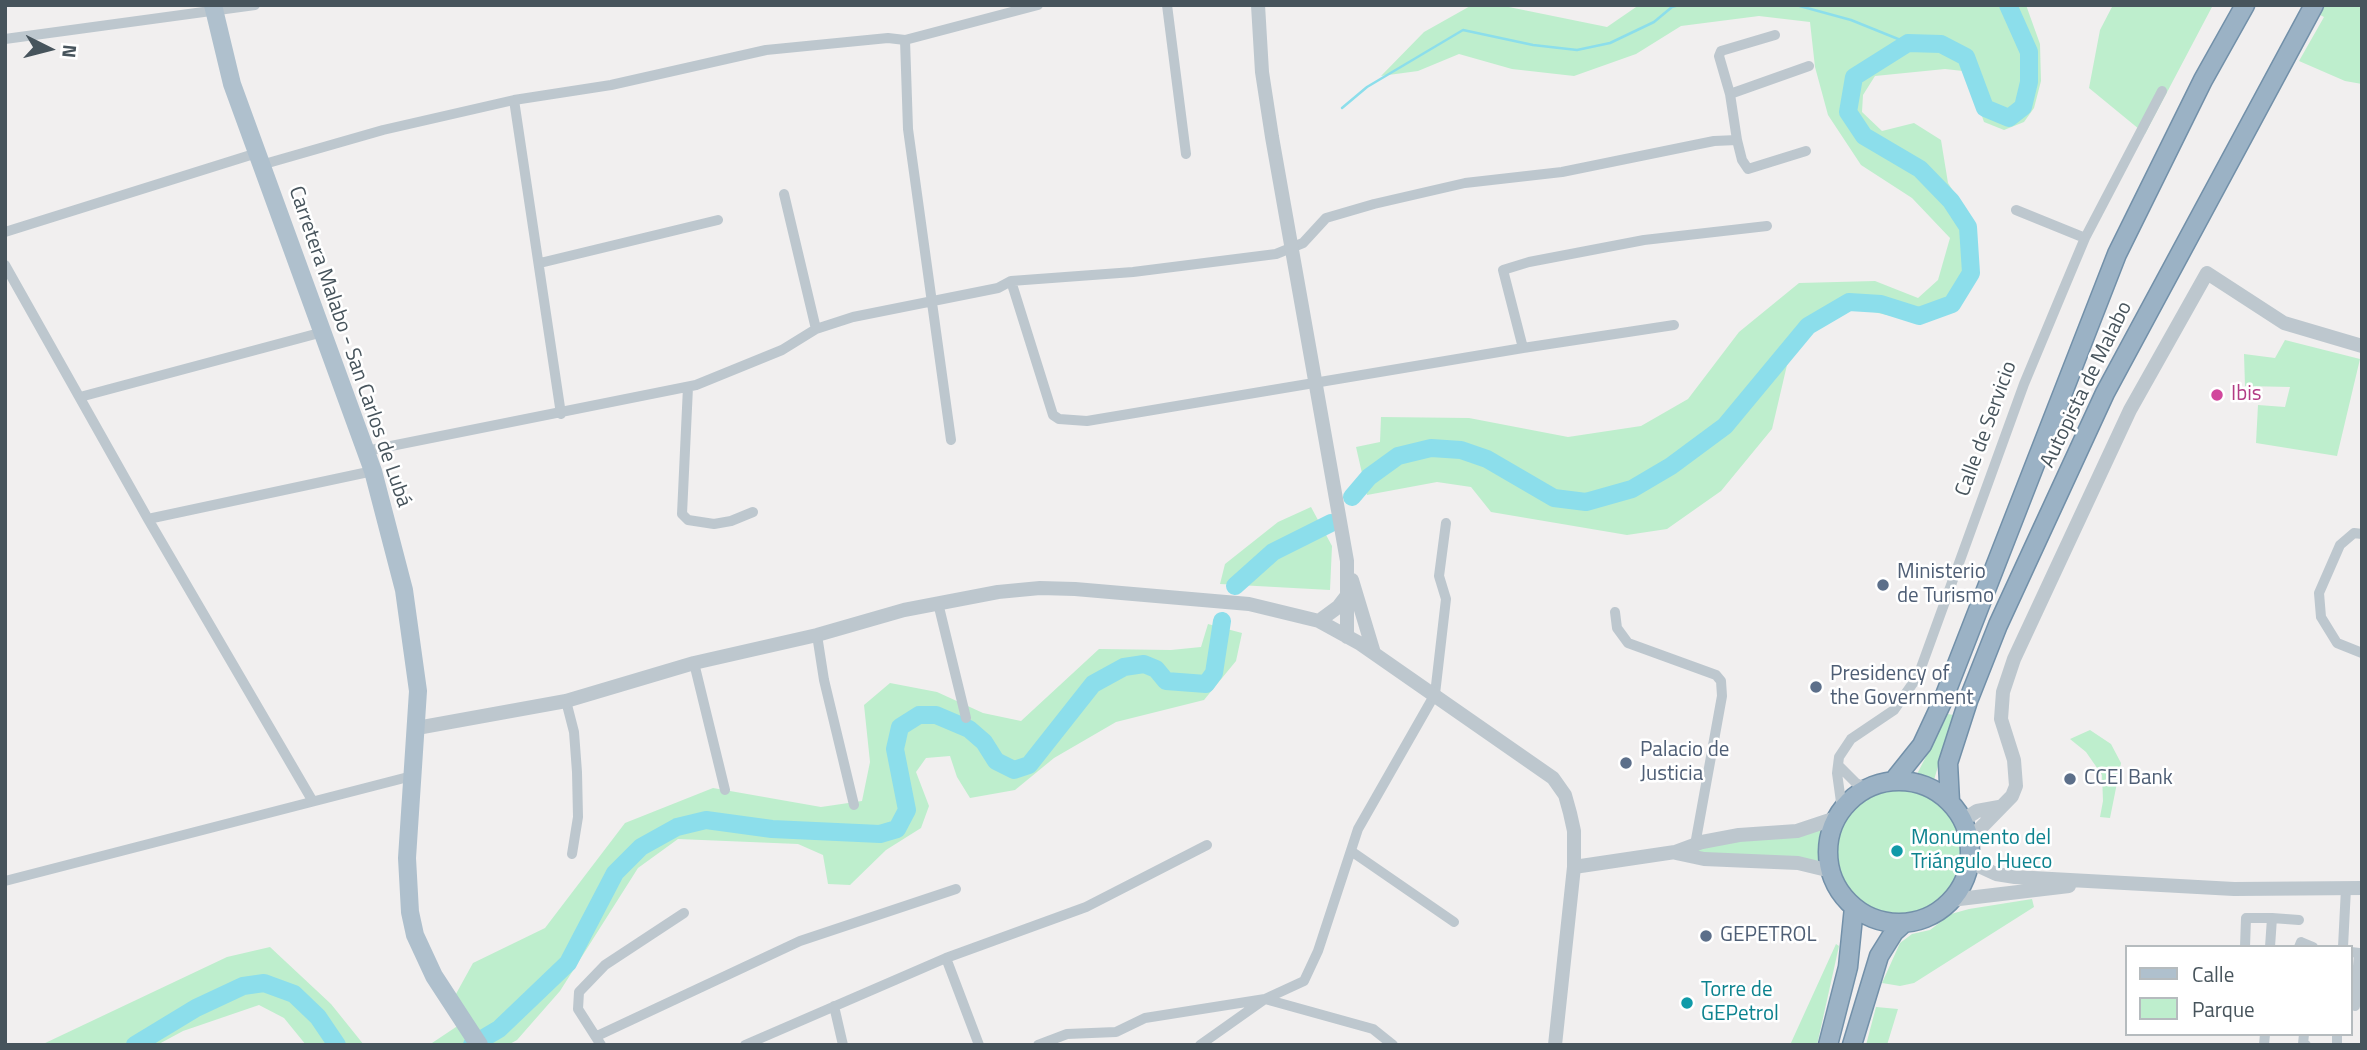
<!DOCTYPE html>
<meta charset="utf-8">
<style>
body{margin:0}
#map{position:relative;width:2367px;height:1050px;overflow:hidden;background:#f1efef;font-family:"Titillium Web",sans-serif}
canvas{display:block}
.frame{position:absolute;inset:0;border:7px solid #47545c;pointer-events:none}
.legend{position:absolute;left:2125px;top:945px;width:228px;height:91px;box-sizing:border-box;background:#fff;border:2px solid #b5bbbe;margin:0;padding:9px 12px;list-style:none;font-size:21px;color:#47545c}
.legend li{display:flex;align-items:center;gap:14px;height:35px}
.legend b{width:35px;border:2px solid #b5bbbe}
.north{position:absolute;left:14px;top:14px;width:70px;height:70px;-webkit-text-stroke:5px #fff;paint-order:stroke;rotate:96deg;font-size:19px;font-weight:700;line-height:28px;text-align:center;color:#47545c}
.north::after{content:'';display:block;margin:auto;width:24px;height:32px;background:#47545c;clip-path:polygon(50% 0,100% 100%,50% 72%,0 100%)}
</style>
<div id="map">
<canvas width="2367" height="1050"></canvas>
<div class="frame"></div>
<ul class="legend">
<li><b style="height:9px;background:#afc0cd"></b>Calle</li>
<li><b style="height:19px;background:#beeecd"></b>Parque</li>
</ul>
<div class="north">N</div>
</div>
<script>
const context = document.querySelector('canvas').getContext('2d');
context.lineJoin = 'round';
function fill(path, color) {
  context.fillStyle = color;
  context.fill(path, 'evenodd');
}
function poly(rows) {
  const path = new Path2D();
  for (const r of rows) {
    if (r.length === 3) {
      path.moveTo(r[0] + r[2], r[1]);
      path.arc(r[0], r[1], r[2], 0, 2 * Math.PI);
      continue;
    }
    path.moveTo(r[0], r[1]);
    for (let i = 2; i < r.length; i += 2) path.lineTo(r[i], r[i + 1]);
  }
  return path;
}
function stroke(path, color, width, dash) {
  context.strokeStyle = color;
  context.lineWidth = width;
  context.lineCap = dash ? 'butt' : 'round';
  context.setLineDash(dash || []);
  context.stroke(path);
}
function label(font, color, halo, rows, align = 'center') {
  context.font = font + ' "Titillium Web",sans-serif';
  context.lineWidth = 5;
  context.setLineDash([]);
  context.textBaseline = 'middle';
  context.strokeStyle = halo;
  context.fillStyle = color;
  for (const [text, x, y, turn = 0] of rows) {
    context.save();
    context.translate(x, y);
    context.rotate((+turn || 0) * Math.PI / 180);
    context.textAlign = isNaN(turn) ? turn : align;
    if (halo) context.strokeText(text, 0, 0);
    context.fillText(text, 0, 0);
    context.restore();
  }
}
const green = poly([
 [1472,5,1499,5,1607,27,1639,5,2026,5,2040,44,2041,81,2034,108,2024,122,2004,130,1984,122,1971,84,1963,71,1945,69,1875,76,1863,95,1862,112,1882,131,1914,123,1941,140,1948,183,1968,214,1977,237,1977,269,1958,309,1923,323,1869,311,1837,311,1810,329,1787,365,1772,429,1721,491,1667,529,1627,535,1491,512,1471,487,1437,482,1367,495,1356,447,1380,442,1381,417,1469,418,1568,437,1641,426,1688,399,1739,332,1799,283,1875,281,1918,298,1938,280,1950,238,1912,198,1861,165,1828,115,1815,67,1810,22,1759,16,1681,26,1636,54,1574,76,1512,69,1459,54,1418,71,1381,76,1424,32],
 [2113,5,2213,5,2145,134,2089,88,2100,30],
 [2301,5,2362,5,2362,84,2345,81,2299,61,2324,17],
 [2285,340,2360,359,2337,456,2256,443,2258,405,2285,407,2290,387,2245,386,2244,354,2275,358],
 [1311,507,1332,546,1330,590,1220,584,1225,564,1278,522],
 [1208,624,1242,633,1236,661,1204,700,1116,722,1054,758,1015,790,970,798,957,777,950,756,926,758,916,772,929,806,921,828,886,850,850,885,828,884,823,855,798,844,678,839,638,868,560,991,517,1040,508,1045,429,1045,465,1021,451,1003,473,963,545,928,625,823,713,788,821,807,862,801,870,762,864,705,890,683,937,692,983,713,1021,721,1099,649,1171,650,1201,647],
 [1948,714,1953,715,1934,780,1917,774],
 [2090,730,2111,744,2121,763,2110,818,2100,817,2103,801,2102,775,2086,752,2070,739],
 [1899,852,62],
 [1824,828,1819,838,1821,867,1692,852,1712,845],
 [2032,899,2034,907,1914,983,1900,986,1882,983,1900,943,1912,934,1930,930,1951,914,1969,909],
 [1836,944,1839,946,1817,1045,1790,1045],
 [270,947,331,1004,364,1045,306,1045,284,1018,259,1005,183,1031,157,1045,41,1045,227,957],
 [1876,1007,1898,1009,1887,1045,1866,1045]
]);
const stream = poly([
 [1796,5,1851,20,1908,43],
 [1342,108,1367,87,1463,30,1533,45,1577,50,1610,43,1654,22,1672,7,1679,5]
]);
const river = poly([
 [1352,497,1369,477,1398,456,1431,448,1461,450,1487,459,1554,498,1586,502,1632,489,1671,466,1725,426,1808,326,1849,302,1881,304,1919,316,1952,304,1971,273,1968,227,1951,201,1920,169,1864,136,1848,112,1854,77,1908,43,1941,44,1966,57,1985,108,2009,118,2023,107,2029,82,2029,52,2008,5],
 [1235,586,1273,552,1331,523],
 [135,1045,196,1008,243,986,264,983,294,994,318,1017,337,1045],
 [472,1045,499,1029,568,963,615,873,641,847,677,827,706,820,772,829,880,834,897,829,907,810,895,749,900,727,919,715,936,715,969,729,984,742,996,761,1014,770,1029,765,1093,684,1124,667,1144,664,1156,669,1166,681,1206,684,1214,673,1222,621]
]);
const minor = poly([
 [1167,5,1186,154],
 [5,39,255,5],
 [905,40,908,129,951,440],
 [1730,94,1809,66],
 [514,100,561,414],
 [1737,140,1742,160,1748,169,1806,151],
 [261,165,383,130,514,100,611,85,766,50,888,38,905,40,1038,5],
 [784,194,816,329],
 [2016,210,2085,238],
 [5,232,257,153],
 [540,263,718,220],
 [5,265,148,519,312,800],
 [1011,281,1053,415,1059,419,1087,421,1523,348,1503,270,1529,262,1644,240,1767,226],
 [1523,348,1674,325],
 [688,387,682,514,688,520,714,524,731,521,753,512],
 [80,397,323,332],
 [366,451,696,385,782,350,816,329,853,317,998,288,1011,281,1133,272,1276,254,1303,243,1326,218,1374,204,1465,183,1562,172,1714,141,1737,140,1730,94,1719,56,1721,51,1775,35],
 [148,519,373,471],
 [2362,534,2354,533,2340,545,2319,593,2321,617,2337,643,2362,653],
 [938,603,966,718],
 [1615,612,1617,628,1628,643,1716,675,1721,681,1722,696,1695,845],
 [817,635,824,680,854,805],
 [694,663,725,790],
 [566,701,574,732,577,772,578,817,572,854],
 [1838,765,1856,783,1867,788],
 [1842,809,1837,773,1839,757,1851,739,1894,710,1918,676,2024,384,2059,300,2085,238,2162,91],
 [1351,851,1454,922],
 [5,881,412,776],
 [2245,947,2246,918,2272,918],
 [2270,947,2272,918,2299,920],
 [2299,947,2301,942,2313,947],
 [2343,947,2346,888],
 [2351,952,2359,953,2355,1006,2351,1005],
 [946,958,979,1045],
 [834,1006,843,1045],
 [2304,1034,2303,1044,2306,1045],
 [597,1036,800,941,956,889],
 [601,1045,578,1009,579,992,605,965,684,913],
 [745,1045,946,958,1086,907,1207,845],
 [1038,1045,1067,1034,1116,1032,1145,1018,1265,999,1304,981,1318,951,1358,829,1435,694,1446,599,1439,576,1446,523],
 [1200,1045,1265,999,1373,1029,1393,1045],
 [2264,1045,2265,1034],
 [2337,1045,2337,1034]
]);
const tertiary = poly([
 [1258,5,1262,72,1272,137,1347,561,1347,637],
 [1352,580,1374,653],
 [1319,621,1338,607,1348,594],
 [417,728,566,701,694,663,817,635,904,610,998,592,1040,588,1075,589,1249,604,1319,621,1359,643,1553,778,1565,795,1570,813,1574,831,1574,867],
 [1963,820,1977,811,1999,807],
 [1969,840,2012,796,2016,786,2014,760,2001,719,2003,692,2014,659,2130,410,2207,273,2284,323,2362,346],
 [1676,853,1704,859,1798,863,1831,871],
 [1970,862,1996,874,2015,877,2234,889,2362,888],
 [1951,900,2069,886],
 [1555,1045,1574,867,1675,852,1702,842,1739,835,1797,831,1836,818]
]);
const primary = poly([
 [213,5,232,84,373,471,404,590,418,691,407,858,410,912,415,935,434,976,479,1045]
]);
const trunk = poly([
 [1894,780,1922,745,1943,700,2117,254,2203,80,2245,5],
 [1899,852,71],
 [1950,802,1948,763,1968,701,1998,625,2105,393,2314,5],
 [1828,1045,1848,967,1854,907],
 [1852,1045,1879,956,1894,932,1904,923]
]);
const markers = [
 [2217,395,7,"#d1479c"],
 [1883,585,7,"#5c6f8a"],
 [1816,687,7,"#5c6f8a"],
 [1626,763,7,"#5c6f8a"],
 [2070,779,7,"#5c6f8a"],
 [1897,851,7,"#0f9aa8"],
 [1706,936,7,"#5c6f8a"],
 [1687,1003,7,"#0f9aa8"]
];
const streetNames = [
 ["Carretera Malabo - San Carlos de Lubá",349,347,71],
 ["Autopista de Malabo",2087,385,-64],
 ["Calle de Servicio",1987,429,-70]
];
const hotelNames = [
 ["Ibis",2231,395]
];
const serviceNames = [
 ["Ministerio",1897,573],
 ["de Turismo",1897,597],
 ["Presidency of",1830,675],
 ["the Government",1830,699],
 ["Palacio de",1640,751],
 ["Justicia",1640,775],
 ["CCEI Bank",2084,779],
 ["GEPETROL",1720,936]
];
const cultureNames = [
 ["Monumento del",1911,839],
 ["Triángulo Hueco",1911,863],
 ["Torre de",1701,991],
 ["GEPetrol",1701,1015]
];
fill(green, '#beeecd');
stroke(stream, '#8cdeeb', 2.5);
stroke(river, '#8cdeeb', 18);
stroke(trunk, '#7290a9', 21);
stroke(minor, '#bdc7ce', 10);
stroke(tertiary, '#bdc7ce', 14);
stroke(primary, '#afc0cd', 18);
stroke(trunk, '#9bb2c5', 18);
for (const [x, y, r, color] of markers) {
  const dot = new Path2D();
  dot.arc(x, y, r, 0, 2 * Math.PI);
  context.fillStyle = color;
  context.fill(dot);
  stroke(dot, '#fff', 2.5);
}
label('21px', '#47545c', '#fff', streetNames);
label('21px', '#b23c85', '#fff', hotelNames, 'left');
label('21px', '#4e5e75', '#fff', serviceNames, 'left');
label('21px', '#0d838f', '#fff', cultureNames, 'left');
</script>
